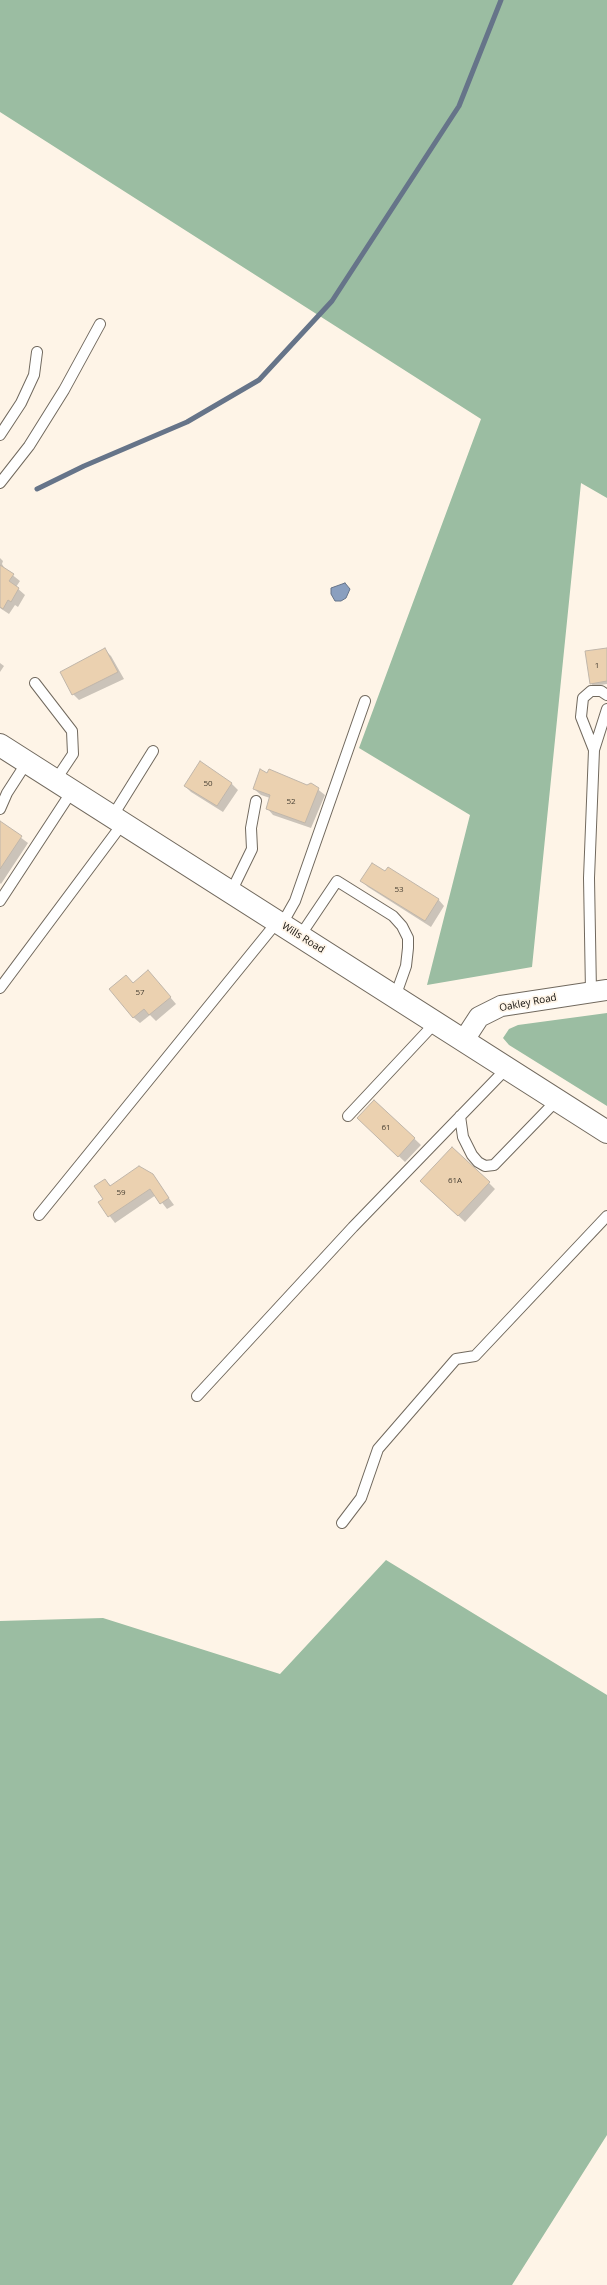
<!DOCTYPE html>
<style>
body{margin:0}
canvas{display:block;background:#fef4e7}
</style>
<canvas width="607" height="2285"></canvas>
<script>
const context = document.querySelector('canvas').getContext('2d');
context.lineJoin = 'round';
function fill(path, color) {
  context.fillStyle = color;
  context.fill(path, 'evenodd');
}
function poly(rows) {
  const path = new Path2D();
  for (const r of rows) {
    path.moveTo(r[0], r[1]);
    for (let i = 2; i < r.length; i += 2) path.lineTo(r[i], r[i + 1]);
  }
  return path;
}
function stroke(path, color, width, dash) {
  context.strokeStyle = color;
  context.lineWidth = width;
  context.lineCap = dash ? 'butt' : 'round';
  context.setLineDash(dash || []);
  context.stroke(path);
}
function label(font, color, halo, rows, align = 'center') {
  context.font = font + ' "Open Sans",sans-serif';
  context.lineWidth = 3.5;
  context.setLineDash([]);
  context.textBaseline = 'middle';
  context.strokeStyle = halo;
  context.fillStyle = color;
  for (const [text, x, y, turn = 0] of rows) {
    context.save();
    context.translate(x, y);
    context.rotate((+turn || 0) * Math.PI / 180);
    context.textAlign = isNaN(turn) ? turn : align;
    if (halo) context.strokeText(text, 0, 0);
    context.fillText(text, 0, 0);
    context.restore();
  }
}
const forest = poly([
 [0,0,607,0,607,498,581,483,532,967,427,985,470,815,359,748,481,419,0,112],
 [607,1013,607,1106,509,1045,503,1038,509,1029,518,1025],
 [386,1560,607,1695,607,2135,512,2285,0,2285,0,1621,103,1618,280,1674]
]);
const water = poly([
 [345,583,350,589,346,598,341,601,335,601,331,594,331,588,345,583]
]);
const shadow = poly([
 [0,558,3,561,2,564,5,569,20,581,16,587,25,595,18,607,15,605,9,614,0,608],
 [607,649,607,684,593,686,591,683],
 [105,650,111,656,124,679,79,700,73,694],
 [0,663,4,666,0,672],
 [231,783,238,790,223,812,191,792,185,786],
 [311,784,325,795,311,828,273,815,267,808,270,798,261,795,254,789,307,786],
 [0,822,28,843,1,884,0,883],
 [361,880,438,899,444,906,431,927,368,887],
 [148,971,176,1004,156,1021,150,1015,140,1023,133,1017,126,976,134,984],
 [375,1101,421,1145,405,1162,365,1124],
 [152,1175,174,1205,167,1209,156,1195,115,1223,99,1202,104,1199,105,1180,111,1186],
 [489,1183,495,1189,465,1222,428,1187]
]);
const stream = poly([
 [37,489,84,466,187,422,259,380,332,301,459,106,501,0]
]);
const building = poly([
 [0,565,14,574,9,581,19,588,11,602,8,600,3,609,0,607,0,565],
 [105,648,118,672,72,695,60,672,105,648],
 [607,648,607,681,590,684,585,651,607,648],
 [200,761,232,783,217,806,184,786,200,761],
 [260,769,267,773,269,769,307,785,311,783,319,788,305,823,266,809,270,795,253,789,260,769],
 [0,821,22,836,0,869,0,821],
 [372,863,385,871,388,867,439,899,425,921,360,881,372,863],
 [148,970,171,997,149,1015,144,1009,133,1018,109,989,126,975,133,983,148,970],
 [374,1100,415,1138,398,1157,357,1118,374,1100],
 [452,1147,490,1182,458,1216,420,1181,452,1147],
 [139,1166,153,1174,169,1198,160,1204,150,1189,108,1217,98,1202,103,1199,94,1186,105,1179,110,1186,139,1166]
]);
const service = poly([
 [0,435,21,403,34,375,37,352],
 [0,483,29,446,64,390,100,324],
 [35,683,72,731,73,754,55,781],
 [594,750,581,717,583,698,591,691,601,691,607,695],
 [0,809,7,793,27,762],
 [112,817,153,751],
 [231,892,252,849,251,828,256,801],
 [0,901,72,791],
 [282,924,295,901,365,701],
 [300,936,337,881,393,916,402,926,408,938,408,948,406,966,395,997],
 [0,988,123,823],
 [591,992,589,878,594,750,607,709],
 [348,1116,436,1022],
 [460,1116,463,1137,472,1155,478,1162,485,1166,494,1165,557,1100],
 [39,1215,277,922],
 [197,1396,353,1227,507,1068],
 [342,1523,361,1498,378,1449,456,1359,475,1356,607,1216]
]);
const minor = poly([
 [464,1040,479,1017,501,1006,607,990]
]);
const tertiary = poly([
 [0,745,607,1132]
]);
const numberNames = [
 ["1",597,666],
 ["50",208,784],
 ["52",291,802],
 ["53",399,890],
 ["57",140,993],
 ["61",386,1128],
 ["61A",455,1181],
 ["59",121,1193]
];
const streetNames = [
 ["Wills Road",303,938,32],
 ["Oakley Road",528,1003,-11]
];
fill(forest, '#9bbda2');
fill(water, '#8a9fbf');
stroke(water, '#667489', 1);
fill(shadow, '#0003');
stroke(stream, '#667489', 5);
fill(building, '#ebd1b0');
stroke(building, '#c0b6aa', 1);
stroke(service, '#71695e', 12);
stroke(minor, '#71695e', 22);
stroke(tertiary, '#71695e', 24);
stroke(service, '#fff', 10);
stroke(minor, '#fff', 20);
stroke(tertiary, '#fff', 22);
label('8px', '#484034', null, numberNames);
label('10px', '#120f0b', '#fef4e7', streetNames);
</script>
